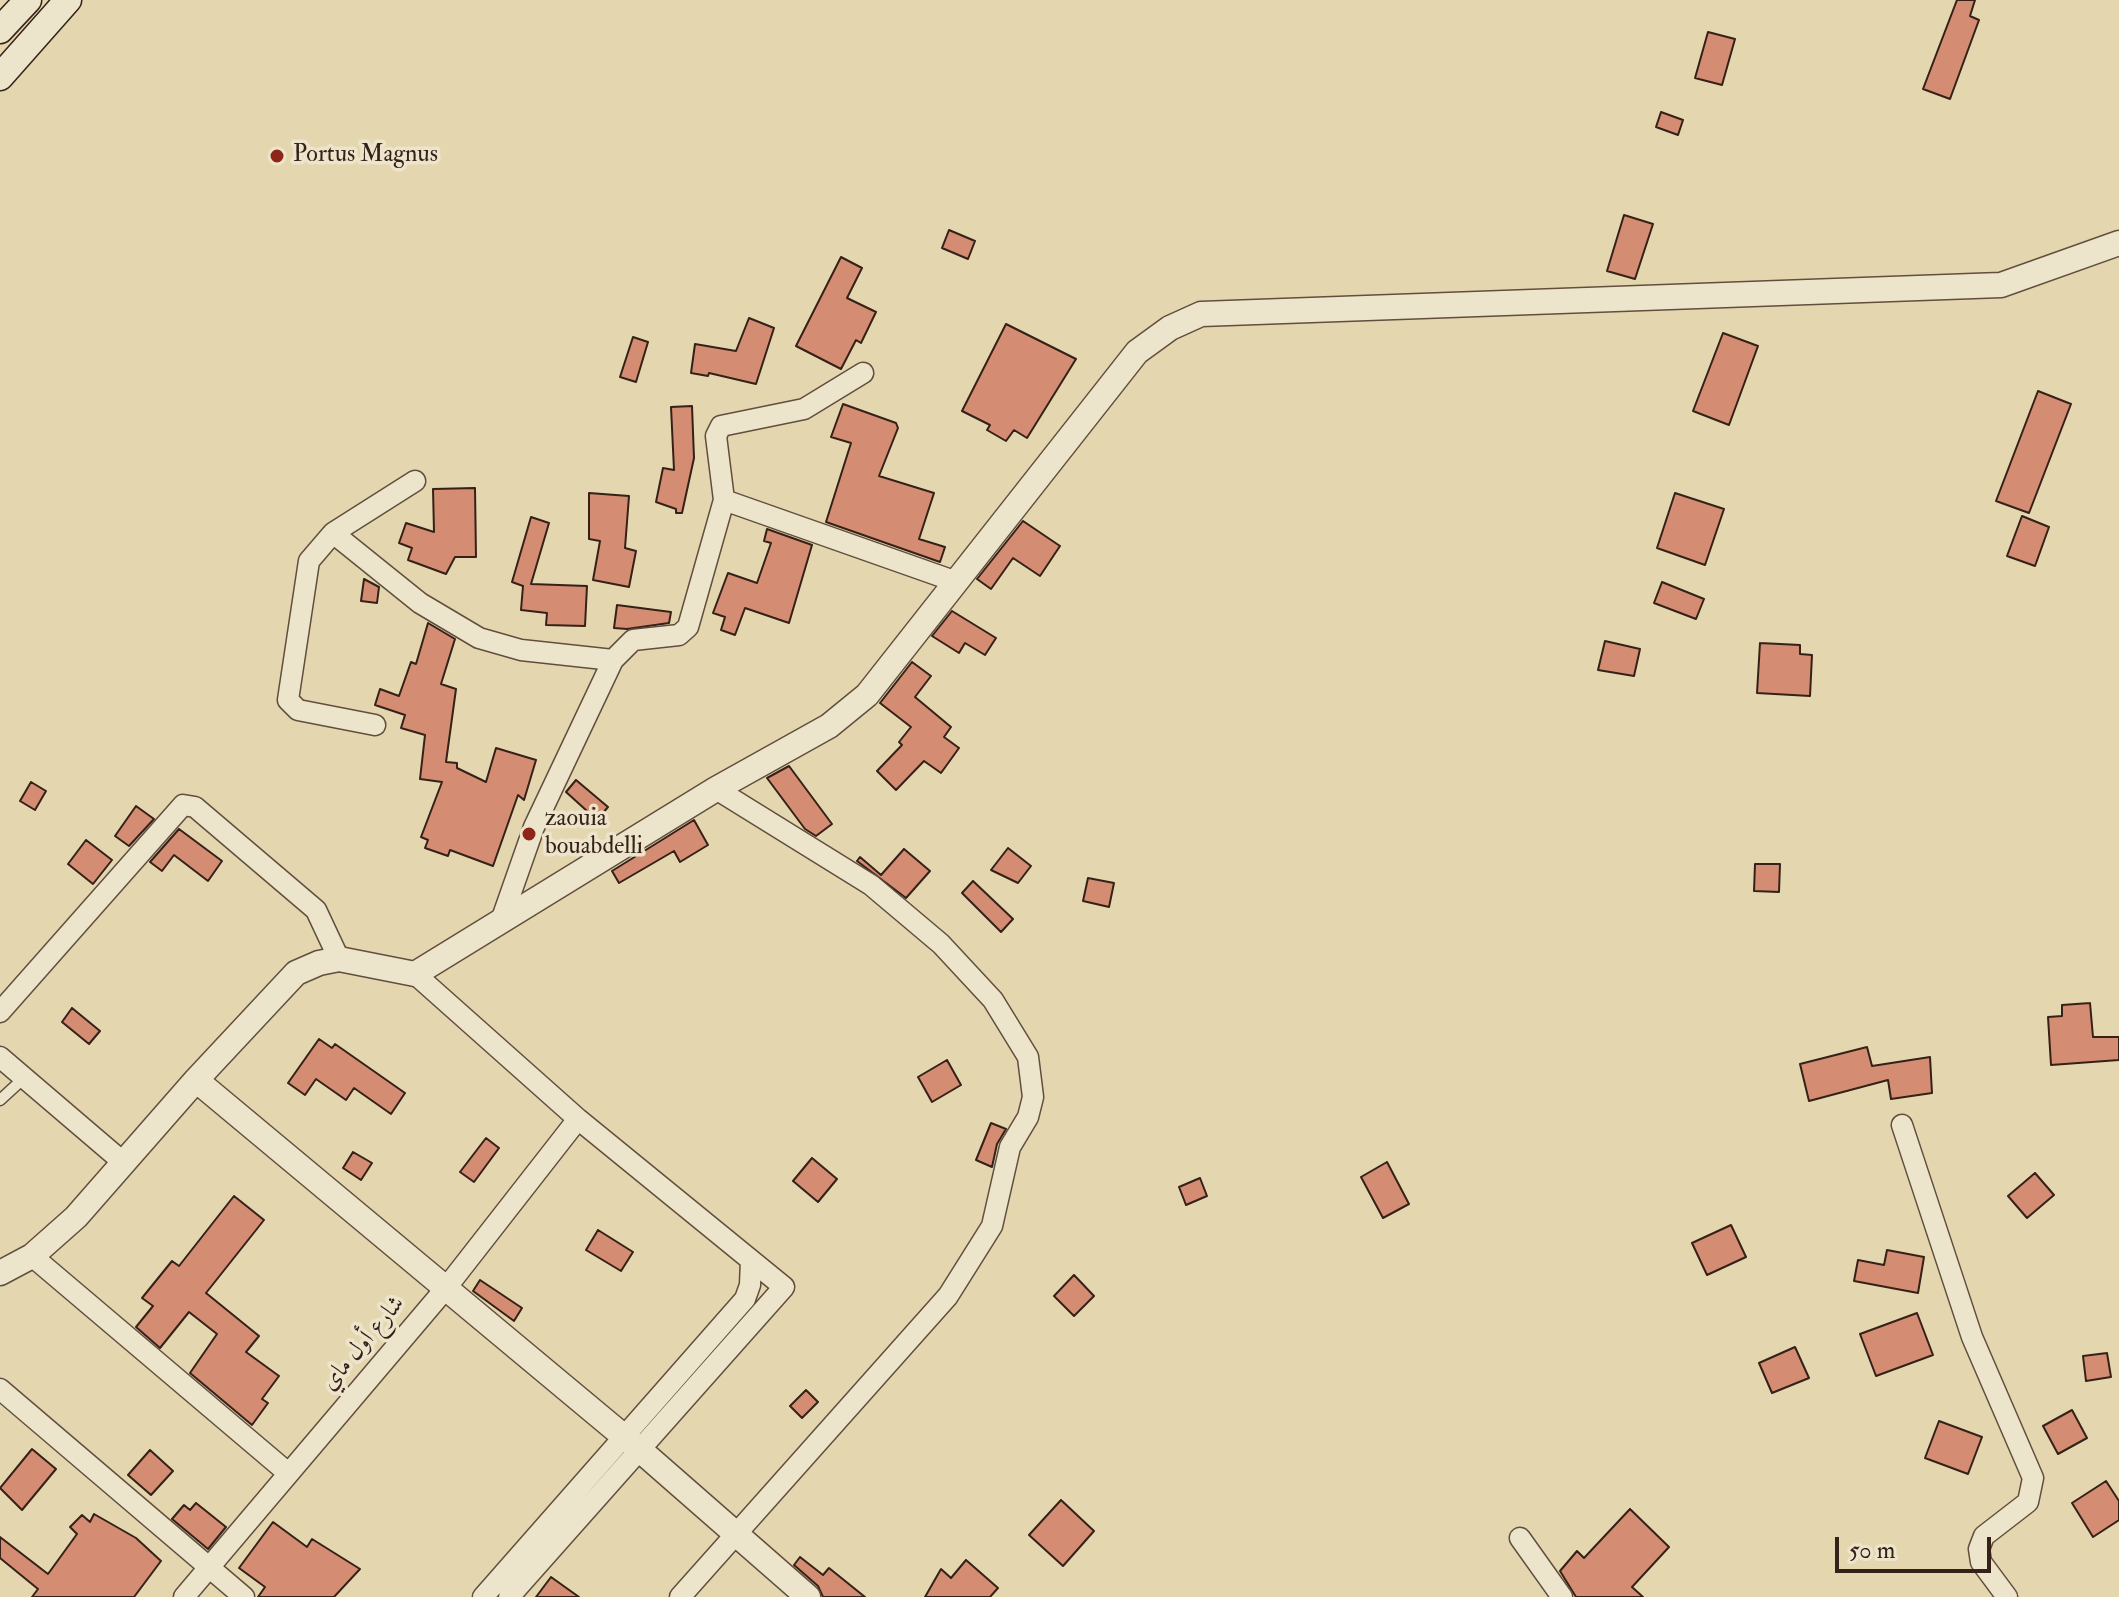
<!DOCTYPE html>
<meta charset="utf-8">
<style>
body{margin:0}
#map{position:relative;width:2119px;height:1597px;overflow:hidden;background:#e4d7af;font-family:"IM FELL Double Pica",serif}
canvas{display:block}
.scale{position:absolute;left:1835px;top:1537px;width:156px;height:36px;box-sizing:border-box;border:4px solid #352118;border-top:0;padding-left:10px;font-size:24px;line-height:28px;white-space:nowrap;color:#352118;-webkit-text-stroke:6px #ede5cb;paint-order:stroke}
</style>
<div id="map">
<canvas width="2119" height="1597"></canvas>
<div class="scale">50 m</div>
</div>
<script>
const context = document.querySelector('canvas').getContext('2d');
context.lineJoin = 'round';
function fill(path, color) {
  context.fillStyle = color;
  context.fill(path, 'evenodd');
}
function poly(rows) {
  const path = new Path2D();
  for (const r of rows) {
    path.moveTo(r[0], r[1]);
    for (let i = 2; i < r.length; i += 2) path.lineTo(r[i], r[i + 1]);
  }
  return path;
}
function stroke(path, color, width, dash) {
  context.strokeStyle = color;
  context.lineWidth = width;
  context.lineCap = dash ? 'butt' : 'round';
  context.setLineDash(dash || []);
  context.stroke(path);
}
function label(font, color, halo, rows, align = 'center') {
  context.font = font + ' "IM FELL Double Pica",Amiri,serif';
  context.lineWidth = 7;
  context.setLineDash([]);
  context.textBaseline = 'middle';
  context.strokeStyle = halo;
  context.fillStyle = color;
  for (const [text, x, y, turn = 0] of rows) {
    context.save();
    context.translate(x, y);
    context.rotate((+turn || 0) * Math.PI / 180);
    context.textAlign = isNaN(turn) ? turn : align;
    if (halo) context.strokeText(text, 0, 0);
    context.fillText(text, 0, 0);
    context.restore();
  }
}
const building = poly([
 [1957,0,1975,0,1970,16,1979,20,1950,99,1923,89,1957,0],
 [1708,32,1735,39,1722,85,1695,78,1708,32],
 [1661,112,1683,120,1678,135,1656,127,1661,112],
 [1624,215,1653,224,1635,279,1607,271,1624,215],
 [949,230,975,241,968,259,942,248,949,230],
 [841,257,862,268,847,298,876,312,861,343,856,340,841,369,796,346,841,257],
 [749,318,774,328,756,384,709,373,708,376,691,373,695,344,736,351,749,318],
 [1006,324,1076,359,1027,438,1014,430,1006,441,987,430,990,425,962,411,1006,324],
 [1723,333,1758,346,1729,425,1693,411,1723,333],
 [633,337,648,342,636,382,620,377,633,337],
 [2038,391,2071,404,2029,513,1996,501,2038,391],
 [843,404,896,423,898,428,879,476,934,493,919,539,945,547,940,562,826,522,851,443,831,437,843,404],
 [692,406,694,458,682,513,676,513,676,509,656,502,663,468,674,470,671,407,692,406],
 [475,488,476,557,455,557,446,574,408,560,412,548,399,543,406,523,434,532,433,489,475,488],
 [589,493,629,496,625,548,636,551,629,587,593,580,600,541,589,539,589,493],
 [1675,493,1724,509,1705,565,1657,548,1675,493],
 [2022,516,2049,527,2035,566,2007,556,2022,516],
 [531,517,549,523,531,584,587,586,585,626,546,625,547,613,521,610,523,586,512,582,531,517],
 [1023,521,1060,546,1040,576,1013,558,991,589,977,579,1023,521],
 [767,529,812,545,789,623,745,608,735,635,721,630,725,617,713,613,728,573,757,583,771,543,764,541,767,529],
 [364,579,379,587,377,603,361,601,364,579],
 [1662,582,1704,599,1696,619,1654,603,1662,582],
 [617,605,671,612,669,623,627,629,614,628,617,605],
 [952,611,996,638,985,655,965,643,959,653,932,636,952,611],
 [428,623,455,639,441,684,456,689,446,762,457,763,457,768,486,782,496,748,536,760,524,800,518,795,493,866,450,850,448,856,425,848,428,840,421,837,442,782,420,779,425,735,401,728,405,715,375,705,380,689,399,696,411,662,416,664,428,623],
 [1605,641,1640,649,1634,676,1598,670,1605,641],
 [1760,643,1800,645,1800,654,1812,655,1810,696,1757,693,1760,643],
 [912,662,931,676,915,697,951,727,944,737,959,748,941,773,924,761,896,790,877,771,902,745,899,742,911,727,880,703,912,662],
 [789,766,832,824,816,836,805,829,767,778,789,766],
 [576,780,608,807,597,820,566,792,576,780],
 [31,782,46,791,35,810,20,801,31,782],
 [136,806,154,819,129,846,115,836,136,806],
 [694,820,708,845,680,862,674,851,619,883,612,871,694,820],
 [179,829,222,861,208,881,174,855,162,871,150,862,179,829],
 [86,840,112,860,93,884,68,864,86,840],
 [1008,848,1031,866,1018,883,991,870,1008,848],
 [904,849,930,871,906,898,857,861,860,857,881,875,904,849],
 [1755,864,1780,864,1779,892,1754,891,1755,864],
 [1088,878,1114,883,1109,907,1083,901,1088,878],
 [973,881,1013,919,1001,932,962,893,973,881],
 [2090,1003,2093,1037,2119,1037,2119,1060,2051,1065,2048,1017,2062,1016,2062,1005,2090,1003],
 [72,1008,100,1031,89,1044,62,1022,72,1008],
 [319,1039,332,1048,335,1044,405,1093,391,1114,354,1088,346,1100,316,1079,305,1095,288,1083,319,1039],
 [1867,1047,1872,1066,1930,1057,1932,1093,1891,1099,1888,1080,1809,1101,1800,1064,1867,1047],
 [947,1060,961,1085,932,1102,918,1077,947,1060],
 [991,1123,1006,1129,997,1144,992,1167,976,1160,991,1123],
 [486,1138,499,1148,474,1182,460,1172,486,1138],
 [353,1152,372,1163,361,1180,343,1168,353,1152],
 [812,1158,837,1179,818,1202,793,1181,812,1158],
 [1387,1162,1409,1204,1383,1218,1361,1177,1387,1162],
 [2035,1173,2054,1195,2027,1218,2008,1196,2035,1173],
 [1200,1178,1207,1196,1186,1205,1179,1187,1200,1178],
 [234,1196,264,1220,206,1293,259,1336,246,1352,279,1376,262,1399,268,1403,252,1425,190,1373,217,1334,189,1312,160,1348,136,1327,153,1306,142,1298,172,1261,179,1266,234,1196],
 [1731,1225,1746,1257,1707,1275,1692,1243,1731,1225],
 [598,1230,633,1252,621,1271,586,1250,598,1230],
 [1887,1250,1924,1257,1918,1293,1854,1281,1858,1260,1884,1265,1887,1250],
 [1074,1275,1094,1296,1074,1316,1054,1296,1074,1275],
 [480,1280,522,1308,514,1321,473,1291,480,1280],
 [1917,1313,1933,1355,1876,1376,1860,1334,1917,1313],
 [1795,1347,1809,1378,1772,1393,1759,1363,1795,1347],
 [2107,1353,2111,1377,2086,1381,2083,1356,2107,1353],
 [806,1390,818,1402,802,1418,790,1406,806,1390],
 [2072,1410,2087,1438,2058,1454,2043,1426,2072,1410],
 [1939,1421,1982,1437,1968,1474,1925,1458,1939,1421],
 [32,1449,56,1469,22,1510,0,1488,32,1449],
 [150,1450,173,1471,151,1495,128,1475,150,1450],
 [2106,1481,2119,1501,2119,1520,2093,1537,2072,1503,2106,1481],
 [1061,1500,1094,1531,1063,1566,1029,1535,1061,1500],
 [196,1503,226,1527,208,1549,172,1519,184,1505,190,1510,196,1503],
 [1630,1509,1669,1547,1632,1587,1643,1597,1576,1597,1560,1571,1577,1551,1584,1558,1630,1509],
 [94,1514,136,1538,161,1561,134,1597,32,1597,38,1589,0,1558,0,1537,48,1574,77,1534,70,1527,82,1515,90,1522,94,1514],
 [273,1522,307,1547,312,1539,360,1569,334,1597,258,1597,265,1587,239,1568,273,1522],
 [800,1557,823,1575,829,1568,865,1597,823,1597,818,1586,794,1565,800,1557],
 [966,1560,998,1588,990,1597,925,1597,941,1569,951,1578,966,1560],
 [551,1577,579,1597,536,1597,551,1577]
]);
const service = poly([
 [0,1100,24,1078]
]);
const minor = poly([
 [415,481,333,533,420,603,479,638,521,650,613,660],
 [724,500,716,436,721,426,804,409,863,373],
 [333,533,309,561,288,700,298,710,375,725],
 [501,921,534,827,613,660,633,640,679,635,688,627,724,500,954,581],
 [415,974,578,1119,784,1287,509,1597],
 [0,1012,183,805,195,807,316,910,339,959],
 [0,1057,124,1163],
 [1902,1125,1972,1337,2033,1478,2028,1502,1984,1536,1979,1549,1981,1562,2007,1597],
 [32,1256,288,1473],
 [0,1389,244,1597],
 [1520,1538,1562,1597],
 [184,1597,446,1288,578,1119],
 [483,1597,745,1299,750,1285,751,1260],
 [680,1597,948,1296,992,1226,1010,1147,1028,1117,1033,1097,1028,1057,993,1000,941,944,871,885,716,789]
]);
const tertiary = poly([
 [196,1080,640,1450,808,1597],
 [0,1273,32,1256,76,1217,196,1080,296,973,319,963,339,959,415,974,716,789,829,726,867,695,1137,352,1170,328,1201,314,2001,285,2119,243]
]);
const secondary = poly([
 [0,30,28,0],
 [0,77,68,0]
]);
const markers = [
 [277,156,8,"#8f2418"],
 [529,834,8,"#8f2418"]
];
const poiNames = [
 ["Portus Magnus",293,156],
 ["zaouia",545,820],
 ["bouabdelli",545,848]
];
const streetNames = [
 ["شارع أول ماي",364,1344,-50]
];
fill(building, '#d48c72');
stroke(building, '#352118', 2);
stroke(service, '#614e3e', 13);
stroke(minor, '#614e3e', 23);
stroke(tertiary, '#614e3e', 27);
stroke(secondary, '#352118', 29);
stroke(service, '#ede5cb', 10);
stroke(minor, '#ede5cb', 20);
stroke(tertiary, '#ede5cb', 24);
stroke(secondary, '#ede5cb', 26);
for (const [x, y, r, color] of markers) {
  const dot = new Path2D();
  dot.arc(x, y, r, 0, 2 * Math.PI);
  context.fillStyle = color;
  context.fill(dot);
  stroke(dot, '#ede5cb', 3);
}
label('24px', '#352118', '#ede5cb', poiNames, 'left');
label('24px', '#352118', '#ede5cb', streetNames);
</script>
